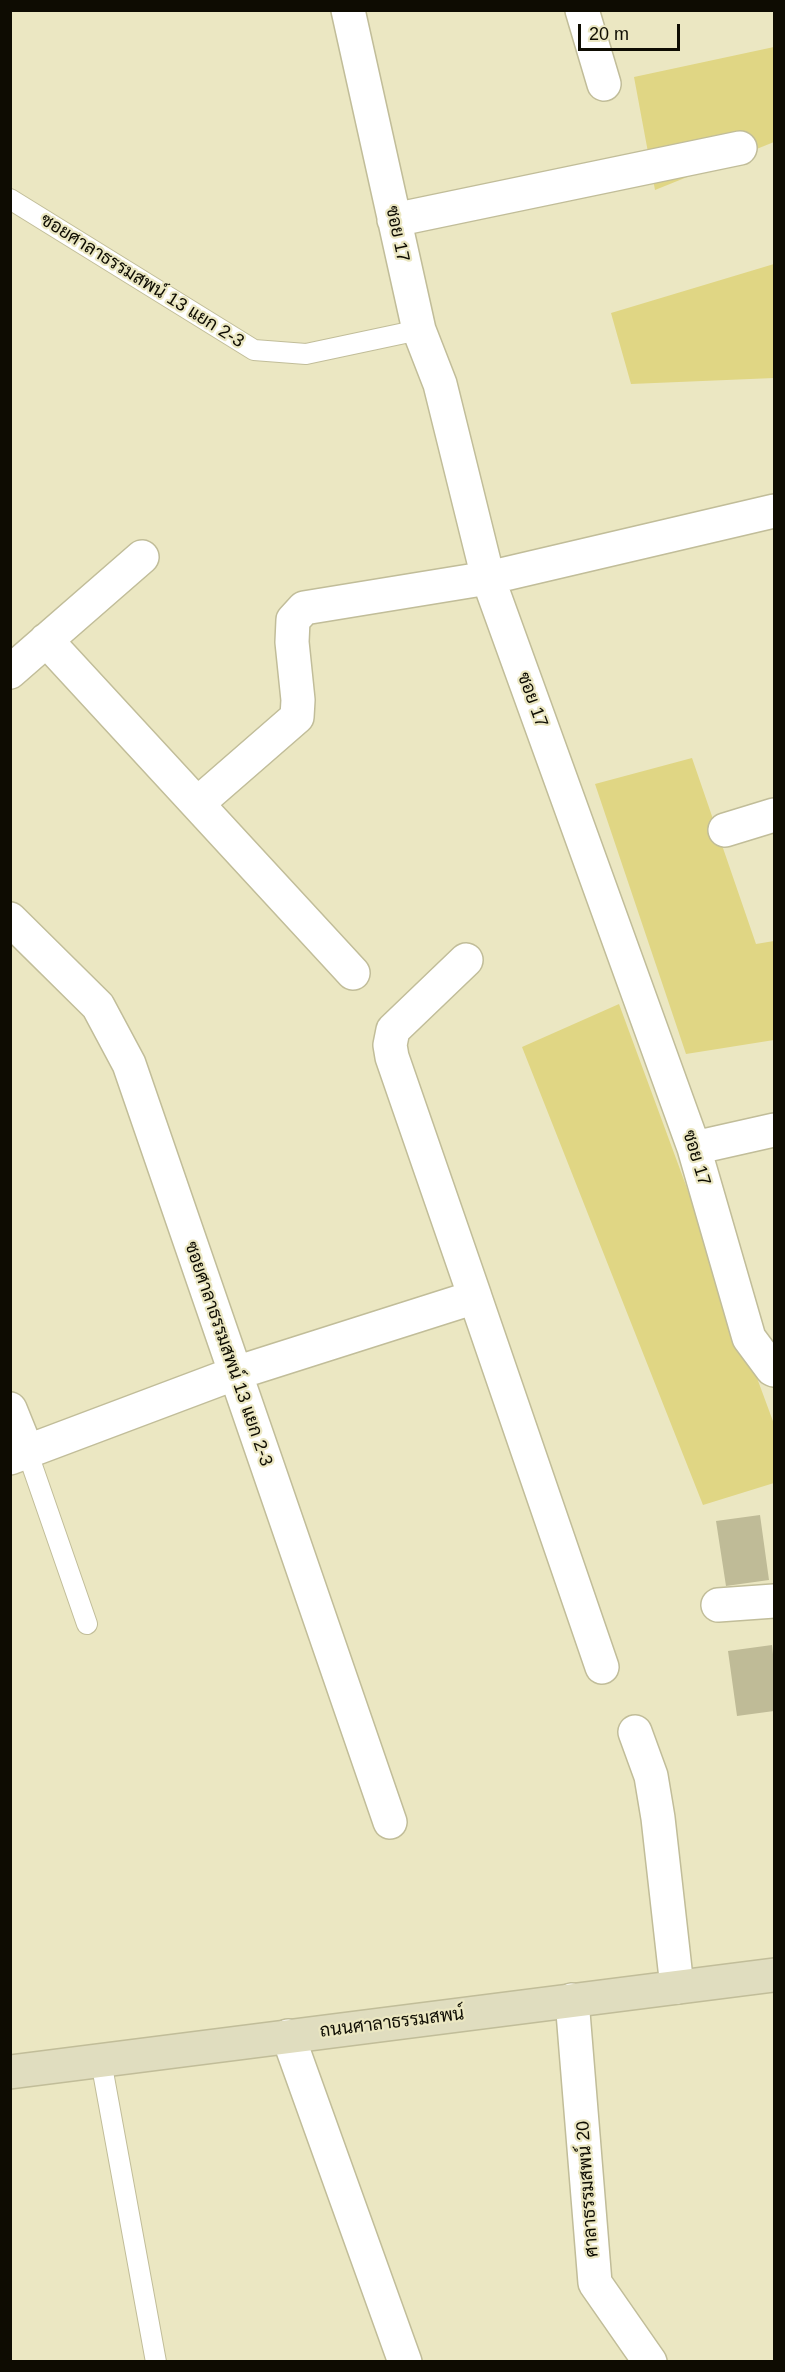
<!DOCTYPE html>
<meta charset="utf-8">
<style>
body{margin:0}
#map{position:relative;width:785px;height:2372px;overflow:hidden;background:#ebe7c2;font-family:Helvetica,sans-serif}
canvas{display:block}
.frame{position:absolute;inset:0;border:12px solid #0e0c02;pointer-events:none}
.scale{position:absolute;left:578px;top:24px;width:102px;height:27px;box-sizing:border-box;border:3px solid #0e0c02;border-top:0;padding-left:8px;font-size:18px;line-height:21px;white-space:nowrap;color:#0e0c02;-webkit-text-stroke:4px #ebe7c2;paint-order:stroke}
</style>
<div id="map">
<canvas width="785" height="2372"></canvas>
<div class="frame"></div>
<div class="scale">20 m</div>
</div>
<script>
const context = document.querySelector('canvas').getContext('2d');
context.lineJoin = 'round';
function fill(path, color) {
  context.fillStyle = color;
  context.fill(path, 'evenodd');
}
function poly(rows) {
  const path = new Path2D();
  for (const r of rows) {
    path.moveTo(r[0], r[1]);
    for (let i = 2; i < r.length; i += 2) path.lineTo(r[i], r[i + 1]);
  }
  return path;
}
function stroke(path, color, width, dash) {
  context.strokeStyle = color;
  context.lineWidth = width;
  context.lineCap = dash ? 'butt' : 'round';
  context.setLineDash(dash || []);
  context.stroke(path);
}
function label(font, color, halo, rows, align = 'center') {
  context.font = font + ' Helvetica,Sarabun,sans-serif';
  context.lineWidth = 4.5;
  context.setLineDash([]);
  context.textBaseline = 'middle';
  context.strokeStyle = halo;
  context.fillStyle = color;
  for (const [text, x, y, turn = 0] of rows) {
    context.save();
    context.translate(x, y);
    context.rotate((+turn || 0) * Math.PI / 180);
    context.textAlign = isNaN(turn) ? turn : align;
    if (halo) context.strokeText(text, 0, 0);
    context.fillText(text, 0, 0);
    context.restore();
  }
}
const green = poly([
 [774,47,774,142,655,190,634,77],
 [774,264,774,378,631,384,611,313],
 [692,758,756,944,774,941,774,1040,686,1054,595,784],
 [619,1004,774,1424,774,1483,703,1505,522,1047]
]);
const building = poly([
 [760,1515,769,1580,726,1586,716,1521],
 [772,1645,774,1664,774,1711,737,1716,728,1651]
]);
const lane = poly([
 [10,199,254,350,306,354,419,330],
 [27,1451,87,1624],
 [101,2061,156,2362]
]);
const street = poly([
 [348,10,419,330,440,384,488,578,694,1148,749,1338,772,1369,774,1370],
 [582,10,604,84],
 [394,220,740,148],
 [46,640,353,973],
 [10,672,142,557],
 [197,804,297,717,298,700,292,642,293,620,304,608,488,578,774,511],
 [725,830,774,815],
 [10,919,98,1006,129,1064,390,1822],
 [466,960,393,1030,390,1045,392,1057,475,1297],
 [694,1148,774,1130],
 [10,1409,27,1451],
 [10,1458,236,1373,475,1297,602,1667],
 [718,1605,774,1601],
 [635,1732,651,1776,658,1818,677,1987],
 [572,2000,595,2283,650,2362],
 [288,2036,405,2362]
]);
const secondary = poly([
 [10,2072,774,1975]
]);
const streetNames = [
 ["ซอย 17",397,234,78],
 ["ซอยศาลาธรรมสพน์ 13 แยก 2-3",142,281,32],
 ["ซอย 17",532,700,70],
 ["ซอย 17",696,1158,73],
 ["ซอยศาลาธรรมสพน์ 13 แยก 2-3",228,1354,71],
 ["ถนนศาลาธรรมสพน์",392,2023,-7],
 ["ศาลาธรรมสพน์ 20",588,2189,-94]
];
fill(green, '#e0d684');
fill(building, '#bfbb97');
stroke(lane, '#c1bd99', 22);
stroke(street, '#c1bd99', 36);
stroke(secondary, '#c1bd99', 36);
stroke(lane, '#fff', 20);
stroke(street, '#fff', 33);
stroke(secondary, '#e0ddbf', 33);
label('18px', '#0e0c02', '#ebe7c2', streetNames);
</script>
